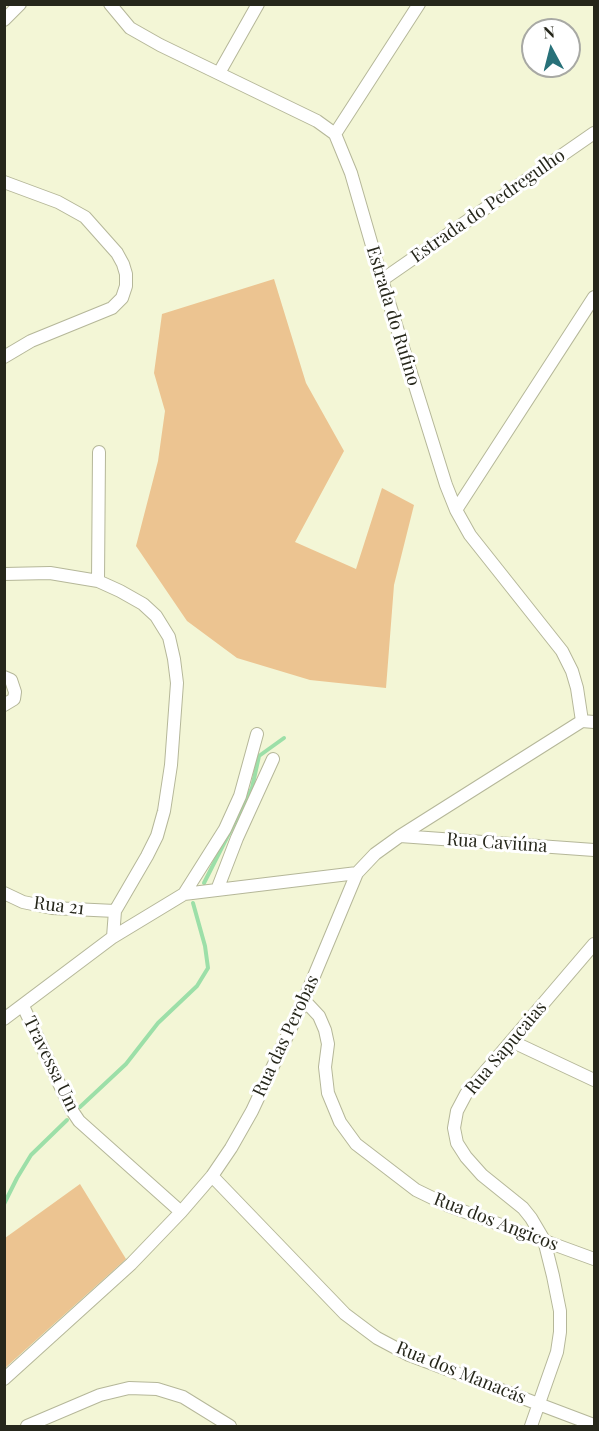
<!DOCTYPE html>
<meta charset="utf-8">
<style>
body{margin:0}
#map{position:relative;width:599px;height:1431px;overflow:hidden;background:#f3f6d6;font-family:"Playfair Display",serif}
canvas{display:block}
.frame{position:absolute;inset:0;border:6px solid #26271b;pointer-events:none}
.north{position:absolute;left:521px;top:18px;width:60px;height:60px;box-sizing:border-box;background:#fff;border:2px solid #a8a9a4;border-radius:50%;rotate:353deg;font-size:16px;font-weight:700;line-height:24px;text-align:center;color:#26271b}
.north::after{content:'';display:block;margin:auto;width:21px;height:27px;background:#287179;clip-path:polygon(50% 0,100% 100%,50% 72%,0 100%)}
</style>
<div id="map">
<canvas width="599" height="1431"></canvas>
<div class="frame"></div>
<div class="north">N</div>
</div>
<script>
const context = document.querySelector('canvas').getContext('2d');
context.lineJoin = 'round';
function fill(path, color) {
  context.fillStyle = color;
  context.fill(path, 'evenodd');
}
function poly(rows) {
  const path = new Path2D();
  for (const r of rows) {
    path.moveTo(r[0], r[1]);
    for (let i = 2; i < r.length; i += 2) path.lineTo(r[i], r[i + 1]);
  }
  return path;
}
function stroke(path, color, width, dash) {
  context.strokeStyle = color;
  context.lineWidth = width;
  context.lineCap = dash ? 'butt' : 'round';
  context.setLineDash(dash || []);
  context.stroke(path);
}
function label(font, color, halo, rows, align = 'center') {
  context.font = font + ' "Playfair Display",serif';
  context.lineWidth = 6;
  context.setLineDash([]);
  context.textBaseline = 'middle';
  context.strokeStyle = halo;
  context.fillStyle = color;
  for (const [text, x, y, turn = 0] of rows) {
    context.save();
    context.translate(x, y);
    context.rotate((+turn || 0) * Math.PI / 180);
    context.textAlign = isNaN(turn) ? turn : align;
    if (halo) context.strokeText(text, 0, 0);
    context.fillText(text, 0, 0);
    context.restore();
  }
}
const green = poly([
 [274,279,306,383,344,451,295,542,356,569,382,488,414,505,394,585,386,688,310,680,237,658,187,621,136,546,158,461,165,411,154,373,162,314],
 [80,1184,126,1259,5,1368,5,1238]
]);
const stream = poly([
 [204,883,252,788,259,756,284,738],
 [80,1107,126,1064,158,1023,197,986,208,968,205,946,193,903],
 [4,1204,17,1178,31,1155,67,1120]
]);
const minor = poly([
 [110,4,130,28,160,45,317,121,335,134,351,173,382,280,446,485,456,510,470,535,562,651,572,671,577,688,582,721],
 [4,20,20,4],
 [219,73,258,4],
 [335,134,419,4],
 [4,182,58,202,85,217,117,253,123,264,126,274,126,286,122,298,112,308,31,341,4,357],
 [382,280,594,133],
 [456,510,594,297],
 [4,574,50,573,98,581,120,591,143,604,156,616,169,637,174,659,177,683,171,765,164,811,157,836,147,856,115,911,113,937,4,1019],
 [98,581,99,452],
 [4,677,11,680,15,692,14,699,4,705],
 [582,721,594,722],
 [400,836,594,850],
 [217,890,237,838,273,759],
 [4,893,23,902,52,908,115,911],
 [184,894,225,829,240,796,257,734],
 [113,937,184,894,357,873],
 [304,1000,319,1016,325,1030,328,1044,325,1067,328,1093,340,1122,356,1144,416,1190,449,1206,594,1259],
 [23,1006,71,1109,79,1121,181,1212],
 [511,1041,594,1080],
 [212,1176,345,1314,377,1338,409,1355,594,1425],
 [4,1379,131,1264,181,1212,212,1176,231,1148,252,1111,304,1000,357,873,375,854,400,836,582,721],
 [27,1426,100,1395,129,1388,157,1389,183,1397,230,1426],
 [531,1426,557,1352,560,1332,560,1311,553,1276,544,1240,531,1218,523,1208,482,1175,466,1157,457,1143,454,1128,457,1111,466,1094,594,944]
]);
const streetNames = [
 ["Estrada do Pedregulho",488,206,-35],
 ["Estrada do Rufino",393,316,73],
 ["Rua Caviúna",497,843,4],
 ["Rua 21",59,906,7],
 ["Rua das Perobas",286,1036,-65],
 ["Rua Sapucaias",506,1048,-50],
 ["Travessa Um",51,1064,64],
 ["Rua dos Angicos",496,1222,21],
 ["Rua dos Manacás",461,1373,22]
];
fill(green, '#ecc491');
stroke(stream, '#9cdfa8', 4);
stroke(minor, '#b5b799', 14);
stroke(minor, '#fff', 12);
label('18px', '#26271b', '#fff', streetNames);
</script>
